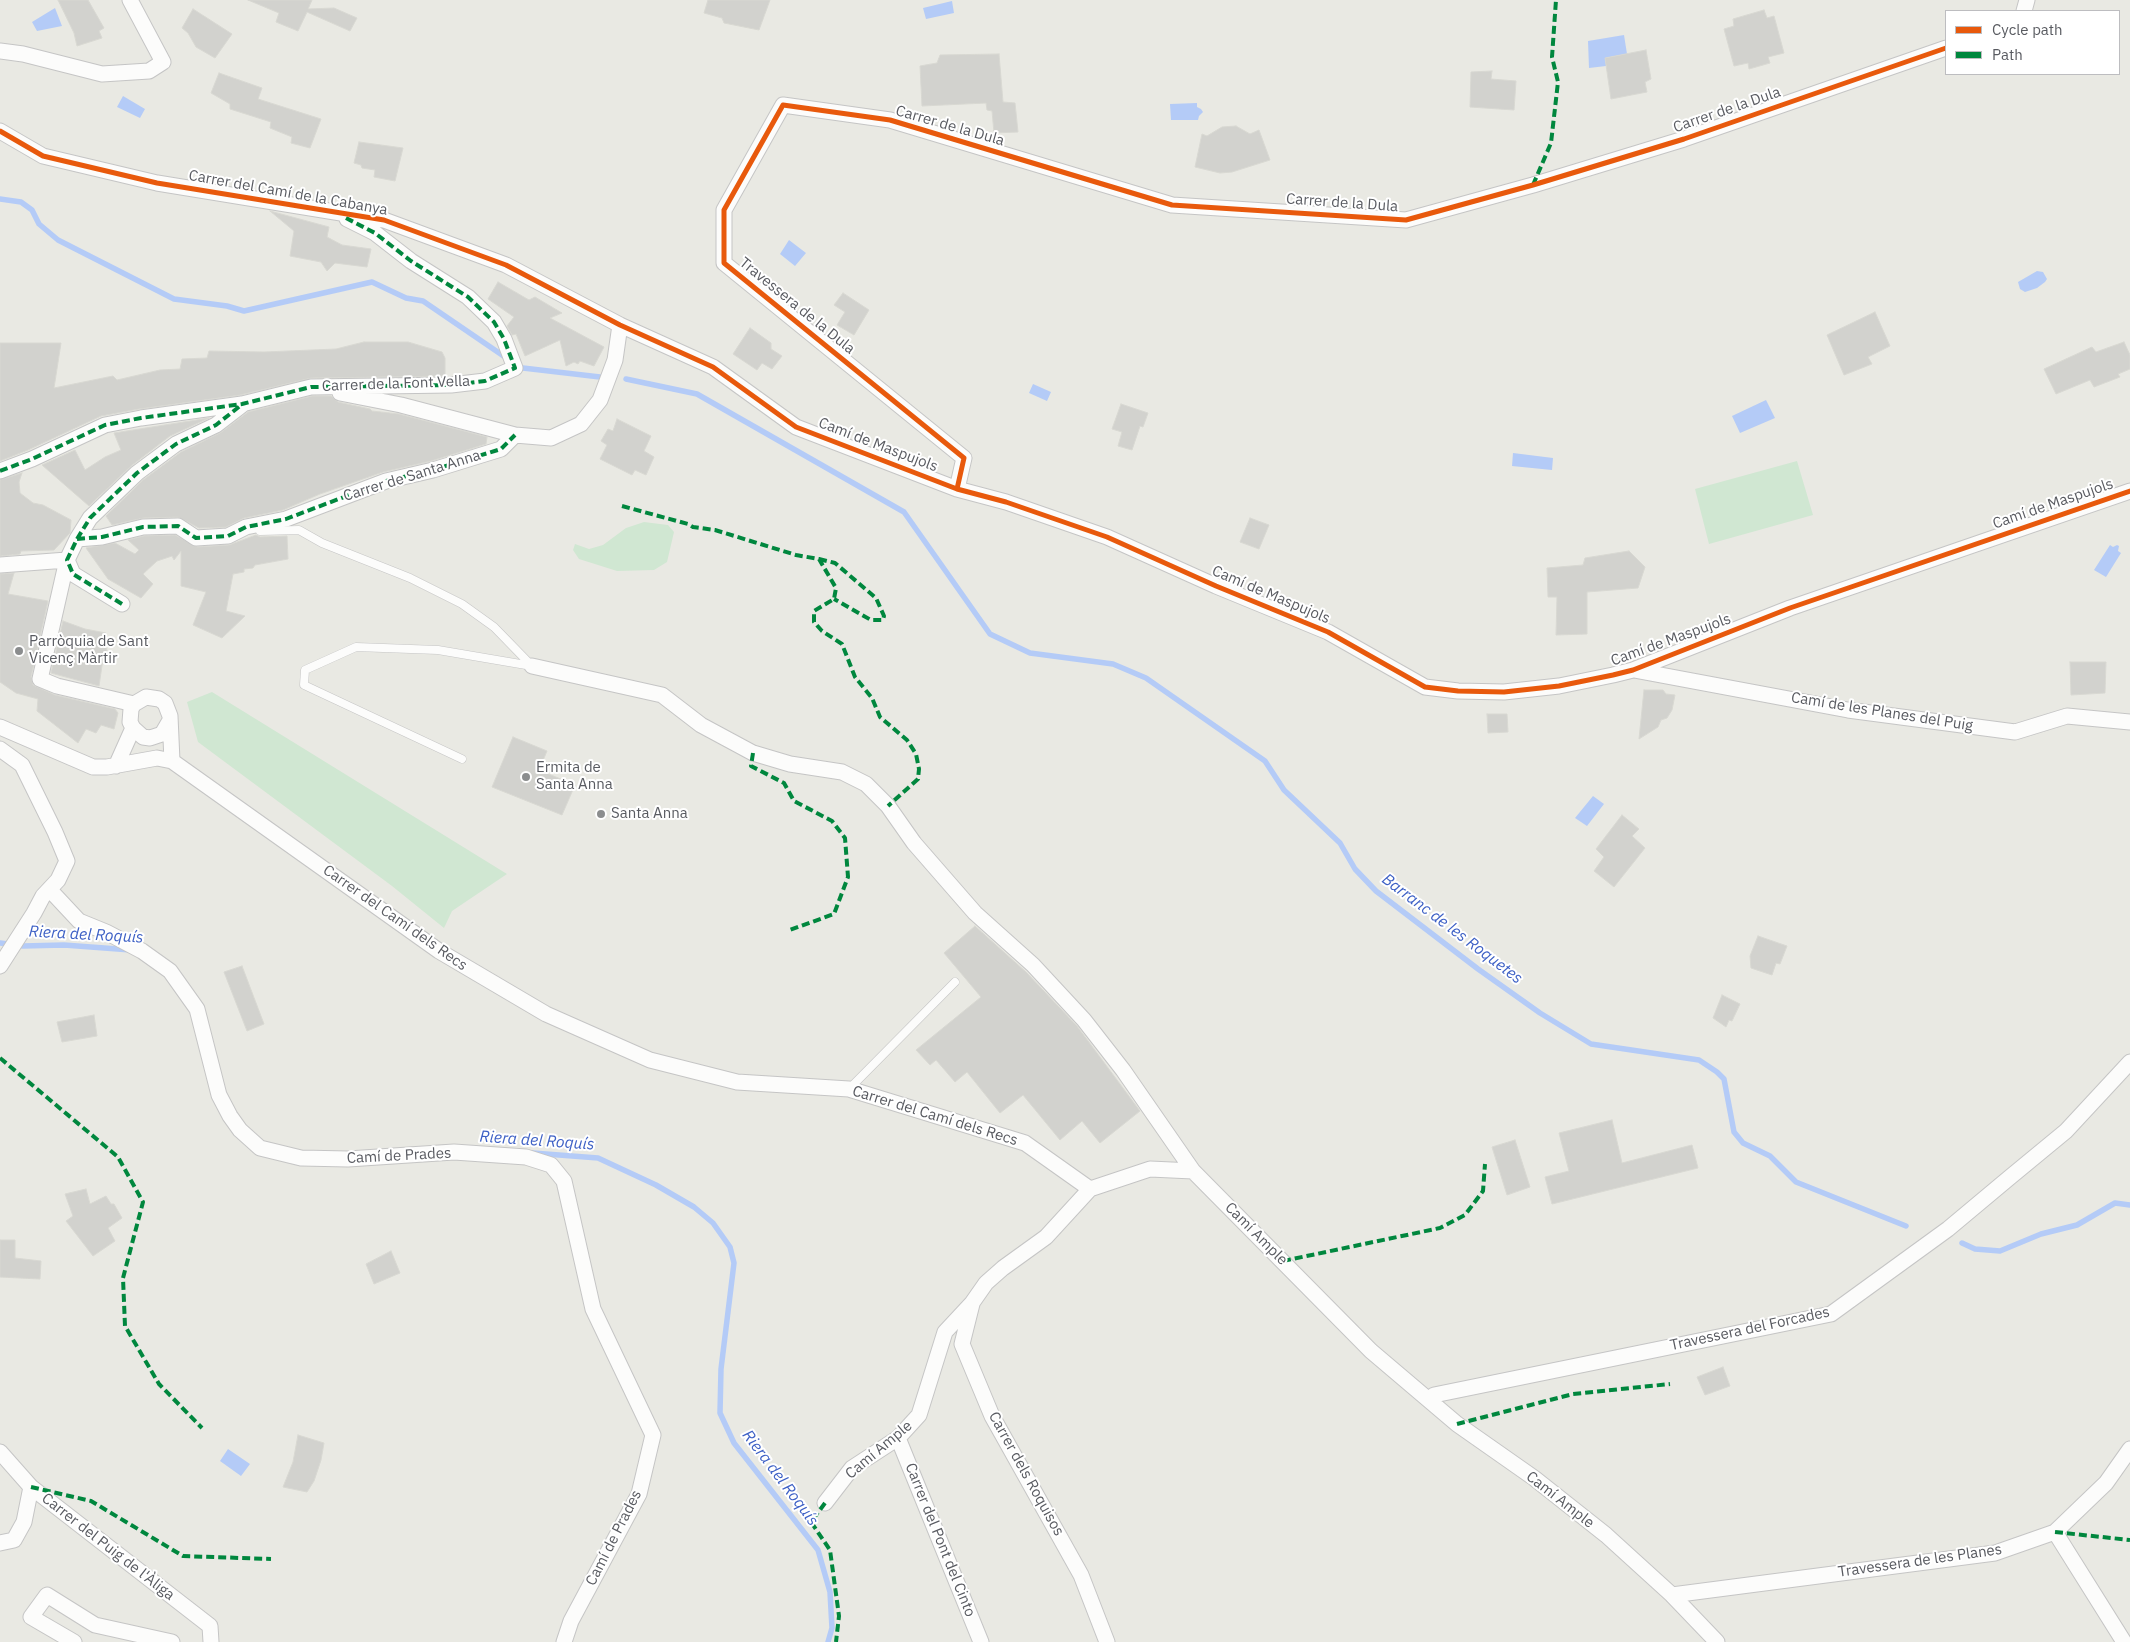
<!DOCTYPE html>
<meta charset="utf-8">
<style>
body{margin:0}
#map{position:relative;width:2130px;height:1642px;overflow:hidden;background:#e9e9e3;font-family:"IBM Plex Sans",sans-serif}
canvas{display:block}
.legend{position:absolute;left:1945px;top:10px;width:175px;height:65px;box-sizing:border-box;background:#fff;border:1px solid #bdbdc0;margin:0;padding:6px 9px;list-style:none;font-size:15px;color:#595b61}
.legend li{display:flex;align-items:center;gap:10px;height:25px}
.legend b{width:25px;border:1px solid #bdbdc0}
</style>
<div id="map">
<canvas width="2130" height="1642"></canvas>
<ul class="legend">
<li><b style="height:6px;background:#e8590c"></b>Cycle path</li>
<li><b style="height:6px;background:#00873e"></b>Path</li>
</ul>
</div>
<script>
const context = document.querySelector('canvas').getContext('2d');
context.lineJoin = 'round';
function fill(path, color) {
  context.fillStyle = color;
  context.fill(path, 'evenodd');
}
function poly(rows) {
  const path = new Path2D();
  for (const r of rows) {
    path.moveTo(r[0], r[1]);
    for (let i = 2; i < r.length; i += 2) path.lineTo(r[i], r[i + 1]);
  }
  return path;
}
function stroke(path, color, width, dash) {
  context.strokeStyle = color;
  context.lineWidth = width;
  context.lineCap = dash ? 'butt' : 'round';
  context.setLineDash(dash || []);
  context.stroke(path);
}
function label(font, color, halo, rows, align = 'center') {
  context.font = font + ' "IBM Plex Sans",sans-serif';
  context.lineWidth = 4;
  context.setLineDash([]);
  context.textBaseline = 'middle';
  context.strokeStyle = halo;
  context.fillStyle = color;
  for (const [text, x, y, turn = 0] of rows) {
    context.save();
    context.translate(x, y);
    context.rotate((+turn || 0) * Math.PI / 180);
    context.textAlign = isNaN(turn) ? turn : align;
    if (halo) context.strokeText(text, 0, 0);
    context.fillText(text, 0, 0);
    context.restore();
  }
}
const green = poly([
 [1797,461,1813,515,1709,544,1695,489],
 [644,522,668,525,674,532,667,562,654,570,617,571,579,559,573,550,575,544,589,549,603,545,626,528],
 [212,692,507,874,452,911,444,928,392,886,198,742,187,702]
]);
const water = poly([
 [952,1,954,13,926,19,923,8],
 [55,8,62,26,37,31,32,22],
 [1624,35,1627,54,1606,58,1606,66,1589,68,1588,41],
 [123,96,145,109,140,118,117,107],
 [1197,103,1197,107,1201,109,1203,112,1199,116,1198,120,1171,120,1170,104],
 [789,240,806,253,795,266,780,254],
 [2037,271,2043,272,2047,279,2045,282,2037,288,2025,292,2020,289,2018,282],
 [1033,384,1051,392,1047,401,1029,393],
 [1766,400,1775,418,1740,433,1732,416],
 [1513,453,1553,458,1552,470,1512,466],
 [2110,545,2113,547,2117,545,2119,546,2118,551,2121,553,2106,577,2094,570],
 [1593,796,1604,804,1587,826,1575,818],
 [228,1449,250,1464,241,1476,220,1461]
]);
const stream = poly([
 [0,199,21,202,32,210,39,224,58,240,174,299,227,306,244,311,372,282,406,298,423,301,505,357],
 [523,368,600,377],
 [626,379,697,394,904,512,990,634,1030,653,1113,664,1146,678,1265,761,1284,790,1340,843,1355,869,1376,891,1478,969,1540,1013,1591,1044,1699,1060,1717,1072,1724,1079,1734,1132,1743,1143,1770,1156,1796,1182,1906,1226],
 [0,943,23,946,64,945,131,950],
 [533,1153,598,1158,656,1185,694,1207,713,1223,730,1247,734,1263,721,1369,720,1413,734,1443,818,1550,830,1592,832,1628,828,1642],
 [1962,1243,1975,1249,2000,1251,2041,1234,2077,1225,2115,1203,2130,1205]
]);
const building = poly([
 [58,0,88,0,104,28,99,31,102,38,77,46,74,33,58,0],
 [248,0,312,0,308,9,334,8,357,18,350,31,307,12,298,31,276,22,279,13,248,0],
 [708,0,770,0,759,30,724,23,722,18,704,13,708,0],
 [193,9,232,34,215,58,196,47,188,33,182,28,193,9],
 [1764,10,1767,18,1774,16,1784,53,1768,57,1770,63,1749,69,1748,63,1734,66,1724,29,1734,26,1733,19,1764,10],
 [1646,50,1651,79,1645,82,1647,92,1611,99,1605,58,1646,50],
 [999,54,1003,102,1015,103,1018,132,994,133,992,111,987,110,986,103,922,106,920,66,937,63,940,55,999,54],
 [1492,71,1491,79,1516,81,1514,110,1470,107,1471,72,1492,71],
 [219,73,262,88,258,99,321,119,310,148,291,143,292,137,270,128,271,122,230,109,230,104,211,93,219,73],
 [1236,126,1250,134,1259,130,1270,160,1232,172,1220,173,1195,167,1202,134,1207,136,1222,127,1236,126],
 [359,142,403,148,395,181,374,177,375,170,362,168,361,165,354,163,359,142],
 [270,211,329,227,327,237,342,245,371,249,367,267,335,263,327,271,321,262,290,256,294,231,270,211],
 [498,282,529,300,535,297,562,313,550,318,604,347,594,366,580,361,578,364,574,362,566,366,560,340,525,356,516,334,512,335,507,326,514,317,488,299,498,282],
 [843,293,869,310,854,335,837,325,845,312,834,305,843,293],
 [1875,312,1890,346,1868,357,1872,364,1844,375,1827,335,1875,312],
 [750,328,771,343,771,349,782,356,772,369,762,363,757,370,733,354,750,328],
 [364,342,408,342,442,352,445,358,445,376,311,378,240,395,139,409,101,416,28,450,0,461,0,343,61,343,54,388,113,376,117,380,160,370,180,369,182,359,207,358,209,351,264,352,336,349,364,342],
 [2124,342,2130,355,2130,369,2118,374,2120,377,2094,387,2090,380,2056,394,2044,369,2092,347,2096,352,2124,342],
 [312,396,331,396,338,402,370,409,372,411,399,414,487,437,486,444,431,461,383,472,320,494,283,510,244,518,226,527,199,528,178,517,143,518,112,525,106,516,143,480,181,452,220,433,248,412,312,396],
 [1121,404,1148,413,1143,427,1140,426,1132,450,1118,446,1122,432,1112,429,1121,404],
 [209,418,170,436,131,466,89,506,42,465,75,450,85,470,105,457,121,450,114,433,209,418],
 [617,419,651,436,644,451,654,457,646,475,635,470,632,475,600,459,607,445,601,441,608,429,613,431,617,419],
 [22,473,19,482,20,493,33,503,43,505,71,520,70,533,54,550,21,551,20,554,0,556,0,480,22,473],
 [1250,518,1269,525,1259,549,1240,542,1250,518],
 [175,535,197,547,229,545,256,535,260,537,287,536,288,559,255,565,253,568,244,569,244,572,233,574,226,611,245,616,222,638,193,625,206,592,181,586,181,551,174,560,172,556,157,561,143,574,153,584,141,598,108,579,86,548,115,543,135,554,139,550,128,540,144,536,175,535],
 [1629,551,1645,567,1638,588,1587,592,1587,634,1556,635,1557,597,1548,597,1547,568,1583,565,1585,558,1629,551],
 [14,573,8,594,48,601,31,677,33,685,55,695,115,709,118,713,114,729,101,725,96,733,86,729,78,743,37,711,38,699,16,693,0,682,0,574,14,573],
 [63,621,85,629,106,633,107,653,104,652,99,686,51,673,63,621],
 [2070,662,2106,662,2105,693,2071,695,2070,662],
 [1644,690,1663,690,1666,694,1675,695,1672,710,1667,718,1661,720,1658,727,1639,739,1644,690],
 [1487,714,1507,714,1508,732,1488,733,1487,714],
 [513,737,547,751,539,770,575,785,562,815,492,787,513,737],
 [1622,815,1639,829,1632,836,1645,848,1614,887,1594,871,1604,857,1596,849,1622,815],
 [975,926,1026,972,1077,1026,1140,1111,1100,1143,1082,1121,1060,1140,1023,1095,1000,1113,967,1072,955,1082,936,1060,930,1065,916,1050,981,997,944,953,975,926],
 [1758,936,1787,946,1780,964,1776,963,1772,975,1751,968,1750,956,1758,936],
 [242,966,264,1024,247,1031,224,972,242,966],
 [1722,995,1740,1004,1732,1021,1729,1020,1726,1027,1713,1018,1722,995],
 [94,1015,97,1036,62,1042,57,1022,94,1015],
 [1612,1120,1622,1163,1692,1145,1698,1168,1552,1204,1545,1177,1569,1171,1559,1133,1612,1120],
 [1515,1140,1530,1187,1507,1195,1492,1147,1515,1140],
 [86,1189,90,1204,106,1196,111,1204,114,1204,122,1218,108,1228,115,1241,93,1256,66,1221,73,1216,65,1194,86,1189],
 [0,1240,15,1240,15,1258,41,1261,40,1279,0,1277,0,1240],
 [391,1251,400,1273,374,1284,366,1264,391,1251],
 [1723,1367,1730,1386,1705,1395,1697,1377,1723,1367],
 [298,1435,324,1443,321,1460,314,1481,307,1492,283,1487,293,1462,298,1435]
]);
const lane = poly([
 [260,531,299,530,322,543,410,578,462,604,494,627,532,666],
 [462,759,304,685,305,670,356,647,438,650,532,666],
 [849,1089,955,982]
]);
const street = poly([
 [2024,11,2027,0],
 [0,51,23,54,102,74,149,71,163,62,130,0],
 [0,131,43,156,157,183,384,220,506,265,620,325,713,367,796,427,957,489,1006,502,1107,537,1216,586,1328,632,1425,687,1458,691,1504,692,1559,686,1613,675,1633,670,1790,608,2130,491],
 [340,393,401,405,515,435,551,438,581,424,600,400,615,360,620,325],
 [0,471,32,459,105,425,141,418,242,404,311,387,451,385,485,381,515,368,504,339,494,322,468,297,411,261,375,233,347,219],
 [957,489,964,458,724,263,724,210,783,105,890,120,1172,205,1406,220,1533,185,1684,139,1946,48],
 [77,539,102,537,143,527,178,526,196,538,228,536,246,527,286,519,386,481,433,470,501,449,515,435],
 [67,560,73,574,122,604],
 [0,565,67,560],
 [532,666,662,695,701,725,753,753,790,764,842,772,866,784,888,806,914,843,975,913,1033,965,1084,1020,1123,1070,1193,1171],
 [1634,670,1848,710,2015,732,2067,716,2130,722],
 [134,704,57,686,40,679,67,560,77,539,90,518,137,473,176,444,216,425,242,405],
 [169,722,162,734,150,738,143,737,133,728,130,722,131,709,134,704,146,697,159,699,165,703,170,716,172,761],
 [0,727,93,767,107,767,157,758,172,761,439,951,546,1014,650,1060,737,1082,849,1089,1025,1143,1090,1189],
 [0,749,22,765,55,832,67,861,58,880,43,896,34,913,0,966],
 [116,766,133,728],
 [50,890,79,921,106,932,142,951,170,971,197,1009,219,1095,230,1116,240,1130,260,1148,301,1158,348,1159,454,1152,526,1157,551,1165,564,1181,593,1309,653,1435,639,1494,571,1621,564,1642],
 [972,1304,962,1344,992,1416,1081,1575,1107,1642],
 [1434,1395,1831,1314,1948,1229,2009,1178,2066,1131,2130,1062],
 [898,1438,981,1642],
 [0,1452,31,1487,210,1626,211,1642],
 [825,1503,852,1468,898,1438,919,1415,945,1332,972,1303,986,1283,1003,1268,1046,1237,1090,1189,1150,1169,1193,1171,1371,1351,1457,1424,1534,1478,1606,1535,1672,1595,1717,1642],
 [2055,1532,2124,1642],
 [0,1543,14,1540,24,1522,31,1487],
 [1672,1595,1995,1553,2055,1532,2106,1483,2130,1449],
 [74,1642,31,1617,47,1595,95,1625,172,1642]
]);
const quiet = poly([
 [1533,185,1551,143,1558,82,1552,57,1556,0],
 [0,471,32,459,105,425,141,418,242,404,311,387,451,385,485,381,515,368,504,339,494,322,468,297,411,261,375,233,346,218],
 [622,506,688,524,693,527,715,530,796,555,819,559,836,588,834,599,814,611,814,622,822,631,842,644,855,677,872,698,880,717,907,740,916,754,919,769,918,779,888,806],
 [77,539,102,537,143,527,178,526,196,538,228,536,246,527,286,519,386,481,433,470,501,449,515,435],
 [819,559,835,563,876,598,884,616,883,620,871,620,834,599],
 [122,604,73,574,67,560,77,539,90,518,137,473,176,444,216,425,240,406],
 [753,753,751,766,784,783,794,801,832,821,845,838,848,877,834,914,787,931],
 [0,1058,118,1157,143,1202,123,1278,125,1326,159,1384,202,1428],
 [1283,1261,1440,1228,1465,1215,1483,1191,1485,1164],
 [1457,1424,1573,1394,1670,1384],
 [31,1487,91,1501,183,1556,271,1559],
 [825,1503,811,1522,830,1550,839,1616,836,1642],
 [2055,1532,2130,1540]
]);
const cycleway = poly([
 [0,131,43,156,157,183,384,220,506,265,620,325,713,367,796,427,957,489,1006,502,1107,537,1216,586,1328,632,1425,687,1458,691,1504,692,1559,686,1613,675,1633,670,1790,608,2130,491],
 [957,489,964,458,724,263,724,210,783,105,890,120,1172,205,1406,220,1533,185,1684,139,1946,48]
]);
const markers = [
 [19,651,5,"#8b8d8e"],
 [526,777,5,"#8b8d8e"],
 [601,814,5,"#8b8d8e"]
];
const streetNames = [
 ["Carrer de la Dula",1727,110,-19],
 ["Carrer de la Dula",950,126,16],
 ["Carrer del Camí de la Cabanya",288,193,10],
 ["Carrer de la Dula",1342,203,4],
 ["Travessera de la Dula",797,306,39],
 ["Carrer de la Font Vella",396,384,-2],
 ["Camí de Maspujols",878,445,21],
 ["Carrer de Santa Anna",412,476,-17],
 ["Camí de Maspujols",2053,504,-19],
 ["Camí de Maspujols",1271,595,23],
 ["Camí de Maspujols",1671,640,-20],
 ["Camí de les Planes del Puig",1882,712,9],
 ["Carrer del Camí dels Recs",395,918,35],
 ["Carrer del Camí dels Recs",935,1116,17],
 ["Camí de Prades",399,1156,-3],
 ["Camí Ample",1256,1234,45],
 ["Travessera del Forcades",1750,1329,-12],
 ["Camí Ample",879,1450,-40],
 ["Carrer dels Roquisos",1026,1474,61],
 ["Camí Ample",1560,1500,38],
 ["Camí de Prades",614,1538,-63],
 ["Carrer del Pont del Cinto",940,1540,68],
 ["Carrer del Puig de l'Àliga",108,1547,38],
 ["Travessera de les Planes",1920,1561,-8]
];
const poiNames = [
 ["Parròquia de Sant",29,642],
 ["Vicenç Màrtir",29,659],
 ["Ermita de",536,768],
 ["Santa Anna",536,785],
 ["Santa Anna",611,814]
];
const waterNames = [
 ["Barranc de les Roquetes",1452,929,37],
 ["Riera del Roquís",86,935,3],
 ["Riera del Roquís",537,1141,4],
 ["Riera del Roquís",780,1478,53]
];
fill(green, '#d0e7d2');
fill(water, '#b4cbf7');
stroke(stream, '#b4cbf7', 5.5);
fill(building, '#d2d2ce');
stroke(building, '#d8d8d2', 1);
stroke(lane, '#c5c5c5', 9);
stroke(street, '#c5c5c5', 17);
stroke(lane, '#fcfcfb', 8);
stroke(street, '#fcfcfb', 15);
stroke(quiet, '#00873e', 4, [8, 4]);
stroke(cycleway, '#e8590c', 5);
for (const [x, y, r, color] of markers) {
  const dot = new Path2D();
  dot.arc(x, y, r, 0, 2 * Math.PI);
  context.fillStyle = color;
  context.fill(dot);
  stroke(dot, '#fff', 2);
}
label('15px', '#595b61', '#fff', streetNames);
label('15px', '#595b61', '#fff', poiNames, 'left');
label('italic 16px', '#3d60c5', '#fff', waterNames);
</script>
